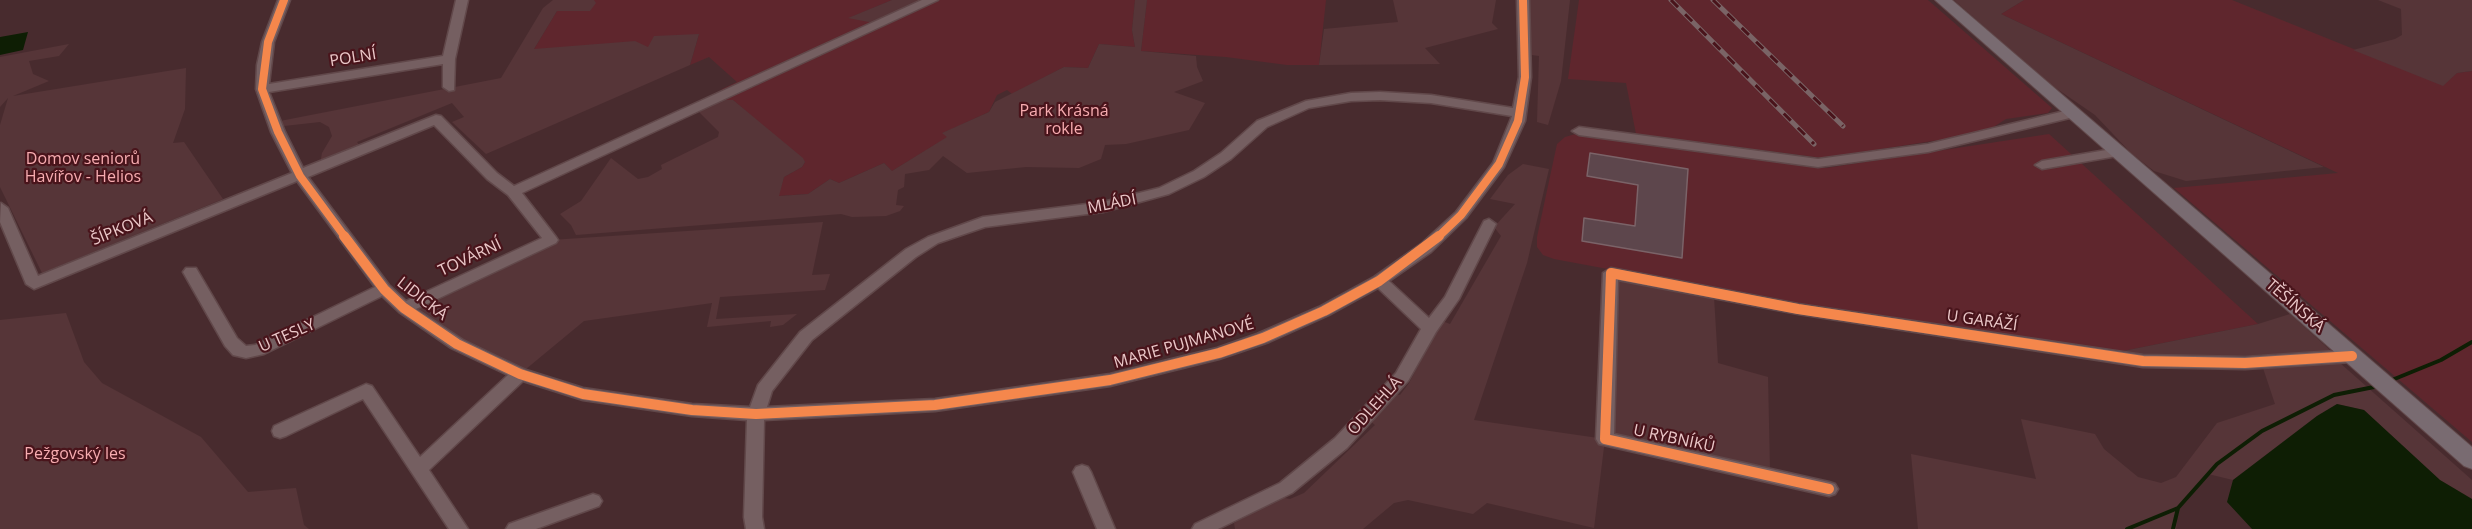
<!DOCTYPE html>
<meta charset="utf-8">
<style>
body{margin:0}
canvas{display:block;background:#482b2e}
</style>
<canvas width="2472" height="529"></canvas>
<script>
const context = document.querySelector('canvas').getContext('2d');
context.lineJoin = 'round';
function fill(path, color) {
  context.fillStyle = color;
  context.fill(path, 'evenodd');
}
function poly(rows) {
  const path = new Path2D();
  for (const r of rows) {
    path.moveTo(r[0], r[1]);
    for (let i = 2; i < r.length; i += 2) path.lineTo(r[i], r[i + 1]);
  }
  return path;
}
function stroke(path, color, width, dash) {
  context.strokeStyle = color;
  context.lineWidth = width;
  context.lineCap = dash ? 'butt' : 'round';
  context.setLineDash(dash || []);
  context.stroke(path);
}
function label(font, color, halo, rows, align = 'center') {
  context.font = font + ' "Open Sans",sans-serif';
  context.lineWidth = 4.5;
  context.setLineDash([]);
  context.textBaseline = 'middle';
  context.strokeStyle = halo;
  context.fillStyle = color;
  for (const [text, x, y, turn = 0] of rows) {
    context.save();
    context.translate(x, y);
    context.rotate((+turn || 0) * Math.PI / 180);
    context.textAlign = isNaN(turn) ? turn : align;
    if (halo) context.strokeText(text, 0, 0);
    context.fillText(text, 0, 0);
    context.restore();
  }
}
const built = poly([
 [592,0,892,0,849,18,932,0,1135,0,1132,30,1135,47,1099,44,1088,68,1064,67,1012,94,1007,90,997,95,989,112,943,133,948,137,892,171,884,163,839,183,830,179,808,194,778,196,784,177,802,167,805,162,733,100,723,100,719,94,722,89,737,82,709,57,690,65,699,34,648,47,524,50,534,49,557,11,590,11],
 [1147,0,1326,0,1319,65,1287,65,1226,57,1141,51],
 [1579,0,1928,0,2052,108,2048,113,2006,119,1984,133,1823,158,1636,134,1626,83,1568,79],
 [2024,0,2232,0,2443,85,2457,73,2472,71,2472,442,2174,188,2338,173,2001,14],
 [1579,133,1826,168,2049,134,2258,324,2118,352,1866,317,1554,259,1543,255,1537,247,1537,237,1557,144,1565,137]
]);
const green = poly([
 [553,0,594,0,596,3,590,11,557,11,534,49,635,41,648,47,654,36,699,34,690,65,486,154,452,122,464,117,452,103,357,142,360,146,320,164,322,153,332,136,329,127,320,122,284,126,280,121,501,78,543,8],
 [892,0,932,0,879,24,848,18],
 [1135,0,1147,0,1141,51,1196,56,1197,67,1203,81,1174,92,1205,103,1189,130,1126,144,1105,145,1101,159,1079,168,1026,167,967,173,943,156,929,170,905,174,904,187,898,190,896,205,904,206,900,211,886,216,852,217,841,214,576,235,571,225,560,214,581,201,611,158,638,179,648,177,662,169,661,165,718,137,719,132,697,110,723,100,733,100,803,158,805,162,802,167,784,177,779,196,808,194,830,179,839,183,884,163,892,171,947,137,942,133,989,112,995,102,1064,67,1088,68,1099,44,1135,47,1132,30],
 [1393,0,1496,0,1492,23,1498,29,1425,48,1440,64,1319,65,1324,29,1398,22],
 [1528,0,1570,0,1561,81,1548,125,1537,122,1539,56,1532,55],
 [1954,0,2024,0,2001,14,2324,167,2186,181,2154,171,2131,153,2095,115,2047,82],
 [2378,0,2472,0,2472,71,2457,73,2443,86,2353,50,2395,39,2402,35,2401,9],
 [69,44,59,56,29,61,33,74,49,81,13,96,186,68,185,109,173,143,184,142,223,199,42,273,0,187,0,125,8,98,0,107,0,57],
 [1523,164,1549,169,1527,263,1474,420,1605,439,1594,528,1487,503,1473,514,1408,500,1394,503,1363,529,1235,529,1234,523,1280,497,1290,499,1304,493,1375,425,1368,419,1390,393,1400,395,1409,383,1442,321,1450,324,1501,236,1494,227,1515,204,1490,199,1508,175],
 [823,222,812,275,830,274,825,290,720,297,716,319,797,314,783,325,770,327,771,321,707,327,712,303,584,321,520,374,404,308,551,240],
 [1617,280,1714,297,1718,363,1768,377,1770,470,1611,436],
 [66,313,84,362,102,383,201,437,248,492,296,488,304,525,309,529,0,529,0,320],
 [2290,314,2331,351,2236,356,2144,356,2118,352,2258,324],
 [2340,363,2472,480,2472,499,2440,480,2364,410,2337,404,2317,416,2233,480,2208,474,2178,508,2176,529,1918,529,1911,454,2036,479,2021,419,2095,434,2104,449,2138,477,2161,483,2176,477,2217,423,2275,404,2262,365]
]);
const water = poly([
 [28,32,23,50,0,55,0,37],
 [2337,404,2364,410,2440,480,2472,499,2472,529,2252,529,2227,502,2233,480,2317,416]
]);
const stream = poly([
 [2392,380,2441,360,2472,342],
 [2127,529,2178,508,2217,464,2262,431,2334,395,2374,387],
 [2173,529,2178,508]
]);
const building = poly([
 [1590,153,1688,169,1682,258,1582,241,1584,218,1635,226,1638,185,1587,176,1590,153]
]);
const minor = poly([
 [278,0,290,0,274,42,269,84,443,56,456,0,468,0,455,59,454,90,449,91,443,87,443,64,269,92,285,132,303,168,436,115,441,116,497,173,514,186,922,0,938,0,522,193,556,237,558,240,556,243,416,309,463,340,496,356,526,370,583,388,692,404,750,407,758,385,800,332,906,249,928,237,983,217,1103,202,1159,188,1194,171,1221,153,1257,121,1306,101,1351,93,1380,92,1431,95,1513,108,1519,77,1517,0,1529,0,1531,77,1525,121,1504,167,1466,218,1431,252,1389,281,1429,318,1445,297,1484,221,1489,219,1496,224,1459,299,1436,332,1408,381,1347,448,1292,493,1218,529,1192,529,1195,524,1280,483,1335,438,1396,373,1421,329,1378,288,1329,315,1269,342,1219,359,1110,386,935,411,764,420,762,517,764,529,746,529,744,517,747,420,692,416,583,400,523,381,429,470,468,529,449,529,363,399,286,436,280,438,274,436,272,431,274,426,366,384,372,386,420,457,508,375,451,348,399,312,382,296,264,354,246,358,233,355,225,346,183,272,186,268,196,268,237,338,246,346,255,345,375,287,297,181,34,289,26,284,0,222,1,203,8,208,38,276,292,173,271,132,256,89,257,65,262,42,278,0],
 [1380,100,1431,103,1512,116,1493,163,1456,212,1421,244,1374,277,1319,307,1257,334,1217,348,1110,374,935,399,767,407,772,391,812,340,916,257,938,243,985,227,1103,212,1169,194,1204,177,1231,159,1267,127,1309,108,1351,101,1380,100],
 [434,125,487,179,508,195,542,238,406,301,389,285,308,177,434,125],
 [2073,109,2078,110,2080,113,2078,116,1928,152,1818,167,1579,135,1572,131,1579,127,1818,159,1928,144,2073,109],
 [2118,148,2125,152,2123,155,2042,169,2035,165,2042,161,2118,148],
 [1611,268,1798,304,2143,355,2245,357,2352,350,2358,352,2360,356,2358,360,2352,362,2245,369,2143,367,1798,314,1618,280,1614,434,1829,482,1835,484,1838,489,1835,494,1829,496,1599,444,1596,439,1603,273,1611,268],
 [1082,465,1088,467,1091,472,1115,529,1097,529,1073,472,1076,467,1082,465],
 [593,494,599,496,602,501,599,506,536,529,506,529,509,524,593,494]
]);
const major = poly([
 [1935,0,1952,0,2472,447,2472,469,2464,466,1935,0]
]);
const rail = poly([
 [1671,0,1814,144],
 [1713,0,1843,126]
]);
const cyclewayFar1 = poly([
 [284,0,268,42,262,89,278,132,300,176,345,237],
 [1438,237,1461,215,1499,164,1518,121,1525,77,1523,0]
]);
const cycleway = poly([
 [344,236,384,289,404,308,457,344,520,374,583,394,692,410,756,414,935,405,1110,380,1219,353,1263,338,1324,311,1379,281,1439,236],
 [1829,489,1605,439,1611,273,1798,309,2143,361,2245,363,2352,356]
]);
const streetNames = [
 ["POLNÍ",353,58,-9],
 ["MLÁDÍ",1112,204,-11],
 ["ŠÍPKOVÁ",122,229,-22],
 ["TOVÁRNÍ",470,258,-25],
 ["LIDICKÁ",422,299,38],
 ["TĚŠÍNSKÁ",2295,306,41],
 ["U GARÁŽÍ",1982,321,8],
 ["U TESLY",287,336,-24],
 ["MARIE PUJMANOVÉ",1184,344,-16],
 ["ODLEHLÁ",1375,406,-48],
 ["U RYBNÍKŮ",1674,439,12]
];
const parkNames = [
 ["Park Krásná",1064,111],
 ["rokle",1064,129],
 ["Domov seniorů",83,159],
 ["Havířov - Helios",83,177],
 ["Pežgovský les",75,454]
];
fill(built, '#5f262d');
fill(green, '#563538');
fill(water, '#0e1e04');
stroke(stream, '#0e1e04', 4);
fill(building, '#5d464c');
stroke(building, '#7b6368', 1.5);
stroke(minor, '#61484a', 3);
stroke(major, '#61484a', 2);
fill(minor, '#755f61');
fill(major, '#796b71');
stroke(rail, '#7a6466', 5);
stroke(rail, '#49141b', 3, [10]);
stroke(cyclewayFar1, '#f5874c', 8);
stroke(cycleway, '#f5874c', 10);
label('16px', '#ebc8c9', '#49141b', streetNames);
label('16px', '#f7acb0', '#49141b', parkNames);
</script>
